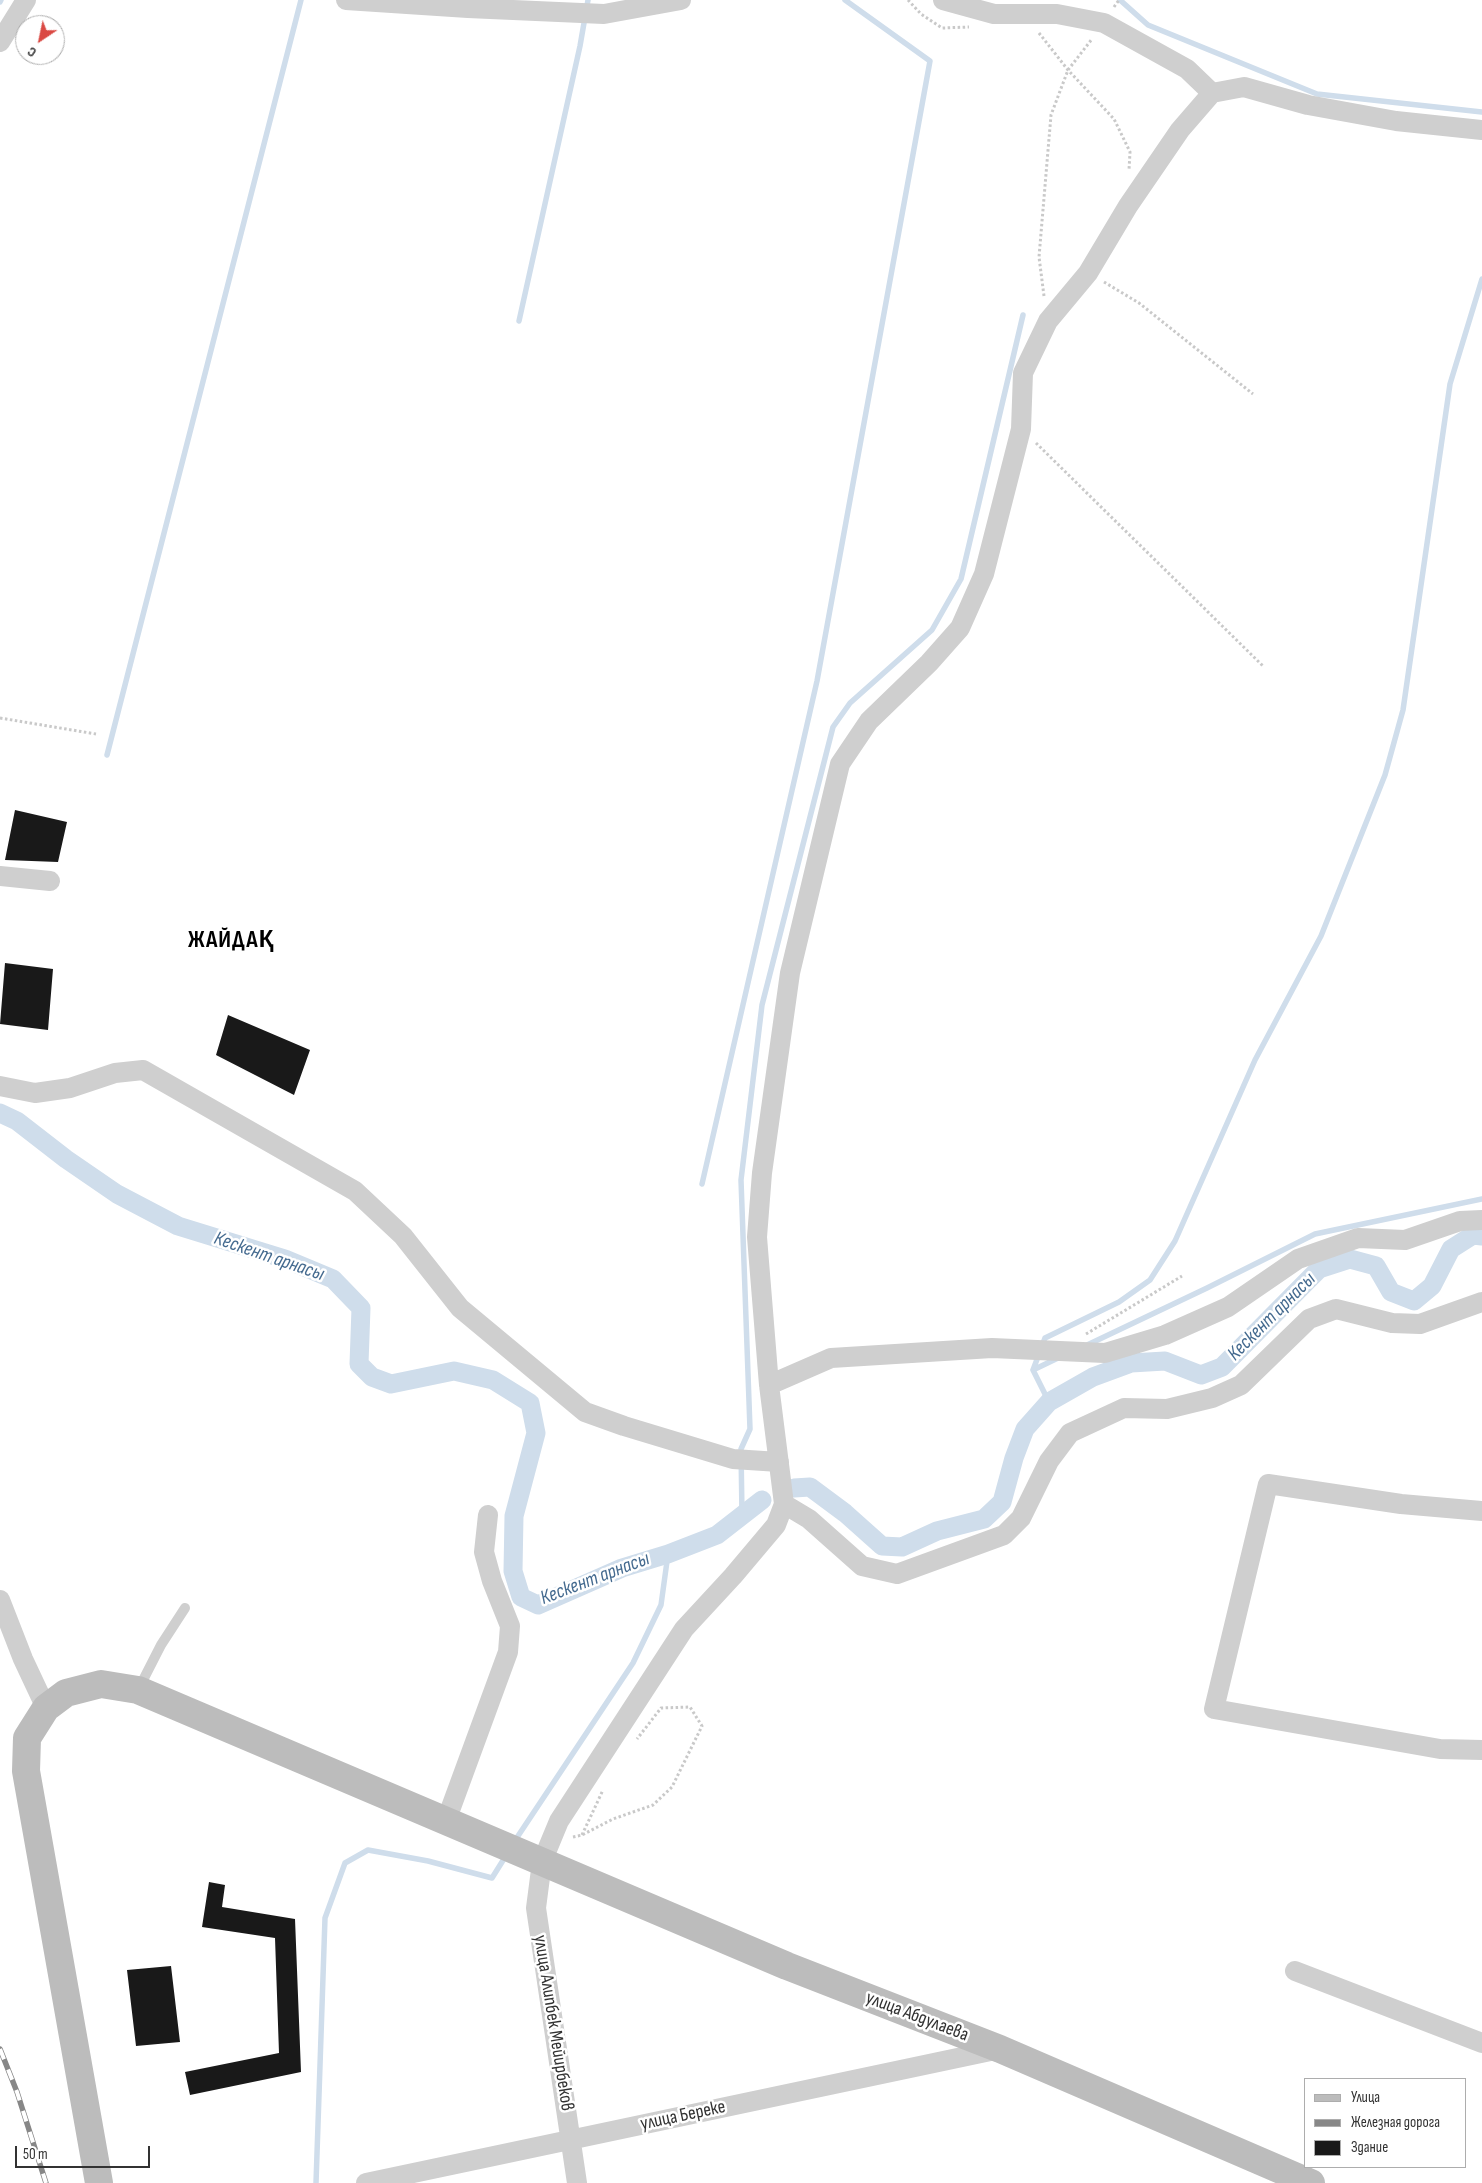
<!DOCTYPE html>
<meta charset="utf-8">
<style>
body{margin:0}
#map{position:relative;width:1482px;height:2183px;overflow:hidden;background:#fff;font-family:"Sofia Sans Condensed",sans-serif}
canvas{display:block}
.legend{position:absolute;left:1304px;top:2078px;width:162px;height:90px;box-sizing:border-box;background:#fff;border:1px solid #adadad;margin:0;padding:6px 9px;list-style:none;font-size:15px;color:#323232}
.legend li{display:flex;align-items:center;gap:10px;height:25px}
.legend b{width:25px;border:1px solid #adadad}
.north{position:absolute;left:15px;top:15px;width:50px;height:50px;box-sizing:border-box;background:#fff;border:1px solid #adadad;border-radius:50%;rotate:214deg;font-size:14px;font-weight:700;line-height:20px;text-align:center;color:#323232}
.north::after{content:'';display:block;margin:auto;width:18px;height:22px;background:#da4943;clip-path:polygon(50% 0,100% 100%,50% 72%,0 100%)}
.scale{position:absolute;left:15px;top:2146px;width:135px;height:22px;box-sizing:border-box;border:2px solid #323232;border-top:0;padding-left:6px;font-size:15px;line-height:18px;white-space:nowrap;color:#323232;-webkit-text-stroke:4px #fff;paint-order:stroke}
</style>
<div id="map">
<canvas width="1482" height="2183"></canvas>
<ul class="legend">
<li><b style="height:6px;background:#bcbcbc"></b>Улица</li>
<li><b style="height:6px;background:#878787"></b>Железная дорога</li>
<li><b style="height:14px;background:#191919"></b>Здание</li>
</ul>
<div class="north">С</div>
<div class="scale">50 m</div>
</div>
<script>
const context = document.querySelector('canvas').getContext('2d');
context.lineJoin = 'round';
function poly(rows) {
  const path = new Path2D();
  for (const r of rows) {
    path.moveTo(r[0], r[1]);
    for (let i = 2; i < r.length; i += 2) path.lineTo(r[i], r[i + 1]);
  }
  return path;
}
function stroke(path, color, width, dash) {
  context.strokeStyle = color;
  context.lineWidth = width;
  context.lineCap = dash ? 'butt' : 'round';
  context.setLineDash(dash || []);
  context.stroke(path);
}
function fill(path, color) {
  context.fillStyle = color;
  context.fill(path, 'evenodd');
}
function label(font, color, halo, rows, align = 'center') {
  context.font = font + ' "Sofia Sans Condensed",sans-serif';
  context.lineWidth = 5;
  context.setLineDash([]);
  context.textBaseline = 'middle';
  context.strokeStyle = halo;
  context.fillStyle = color;
  for (const [text, x, y, turn = 0] of rows) {
    context.save();
    context.translate(x, y);
    context.rotate((+turn || 0) * Math.PI / 180);
    context.textAlign = isNaN(turn) ? turn : align;
    if (halo) context.strokeText(text, 0, 0);
    context.fillText(text, 0, 0);
    context.restore();
  }
}
const stream = poly([
 [1120,0,1148,25,1317,94,1482,112],
 [0,2,1,0],
 [519,321,580,46,588,0],
 [107,755,301,0],
 [702,1184,817,681,930,61,845,0],
 [1085,1346,1207,1288,1315,1234,1482,1199],
 [1033,1370,1058,1358],
 [1049,1402,1033,1370,1045,1338,1119,1302,1150,1280,1175,1241,1255,1060,1321,936,1385,775,1403,710,1450,384,1482,279],
 [742,1515,741,1449,750,1429,741,1180,762,1005,833,727,850,703,932,630,961,579,1023,315],
 [514,1842,633,1663,661,1605,668,1554],
 [316,2183,325,1918,345,1863,368,1850,428,1861,492,1878,507,1854]
]);
const canal = poly([
 [0,1113,17,1121,66,1159,117,1194,178,1226,285,1259,333,1279,361,1308,359,1364,372,1377,391,1384,454,1371,493,1380,530,1403,536,1433,514,1516,513,1571,521,1597,538,1605,622,1568,668,1554,717,1535,762,1500],
 [794,1488,810,1487,845,1513,882,1546,902,1547,937,1531,984,1519,1002,1502,1014,1458,1025,1429,1049,1402,1093,1377,1131,1363,1165,1361,1201,1375,1222,1367,1319,1269,1350,1259,1376,1266,1391,1292,1414,1301,1432,1286,1451,1249,1473,1235,1482,1236]
]);
const building = poly([
 [15,810,67,822,58,862,5,860],
 [5,963,53,969,48,1030,0,1024],
 [228,1015,310,1050,294,1095,216,1055],
 [209,1882,225,1885,222,1907,295,1919,301,2072,190,2095,185,2072,279,2053,275,1938,202,1927],
 [171,1966,180,2042,136,2046,127,1970]
]);
const path = poly([
 [908,0,921,14,942,28,969,27],
 [1114,7,1119,0],
 [1039,33,1068,70,1114,119,1130,152,1129,170],
 [1104,282,1139,303,1253,394],
 [1044,296,1039,257,1051,115,1068,70,1092,39],
 [1036,443,1264,667],
 [0,718,96,734],
 [1086,1334,1182,1276],
 [582,1835,603,1790],
 [573,1837,582,1835,613,1819,653,1805,672,1787,702,1726,690,1707,661,1708,637,1739]
]);
const lane = poly([
 [138,1690,161,1645,185,1608]
]);
const street = poly([
 [346,0,468,8,604,14,681,0],
 [943,0,994,14,1057,14,1104,23,1187,69,1212,93],
 [0,42,26,0],
 [0,876,50,881],
 [0,1086,35,1093,70,1088,115,1073,143,1070,355,1191,403,1236,460,1308,585,1412,624,1426,733,1459,779,1462],
 [769,1385,831,1358,992,1348,1105,1353,1165,1335,1228,1307,1298,1259,1358,1238,1405,1240,1460,1221,1482,1220],
 [784,1504,809,1519,862,1566,897,1574,1004,1535,1021,1518,1049,1461,1070,1433,1124,1408,1167,1409,1212,1398,1241,1385,1309,1319,1336,1309,1392,1323,1420,1324,1482,1302],
 [1482,1511,1401,1504,1268,1484,1214,1709,1440,1749,1482,1750],
 [0,1600,23,1659,46,1708],
 [446,1821,508,1652,510,1626,492,1581,484,1552,488,1515],
 [1295,1971,1482,2043],
 [366,2183,1000,2049],
 [577,2183,536,1908,542,1862,559,1821,684,1629,733,1576,776,1525,784,1504,769,1385,757,1237,762,1173,790,973,840,764,869,721,929,663,960,628,984,574,1021,429,1023,373,1048,321,1088,273,1128,206,1180,130,1212,93,1244,87,1308,105,1396,121,1482,130]
]);
const secondary = poly([
 [99,2183,26,1771,27,1738,46,1708,66,1693,101,1684,138,1690,787,1966,1000,2049,1311,2183]
]);
const rail = poly([
 [0,2049,17,2092,46,2183]
]);
const streetNames = [
 ["улица Абдулаева",917,2017,21],
 ["улица Алипбек Мейирбеков",553,2023,81],
 ["улица Береке",683,2116,-12]
];
const waterNames = [
 ["Кескент арнасы",269,1257,19],
 ["Кескент арнасы",1272,1317,-45],
 ["Кескент арнасы",595,1579,-21]
];
const districtNames = [
 ["ЖАЙДАҚ",231,941]
];
stroke(stream, '#cfddeb', 5.5);
stroke(canal, '#cfddeb', 19);
fill(building, '#191919');
stroke(path, '#c9c9c9', 3, [2.5, 2.5]);
stroke(lane, '#cfcfcf', 10);
stroke(street, '#cfcfcf', 20);
stroke(secondary, '#bcbcbc', 28);
stroke(rail, '#878787', 5.5);
stroke(rail, '#fff', 4, [11]);
label('19px', '#323232', '#fff', streetNames);
label('italic 20px', '#446a8f', '#fff', waterNames);
context.letterSpacing = '1px';
label('bold 24px', '#000', '#fff', districtNames);
context.letterSpacing = '0px';
</script>
